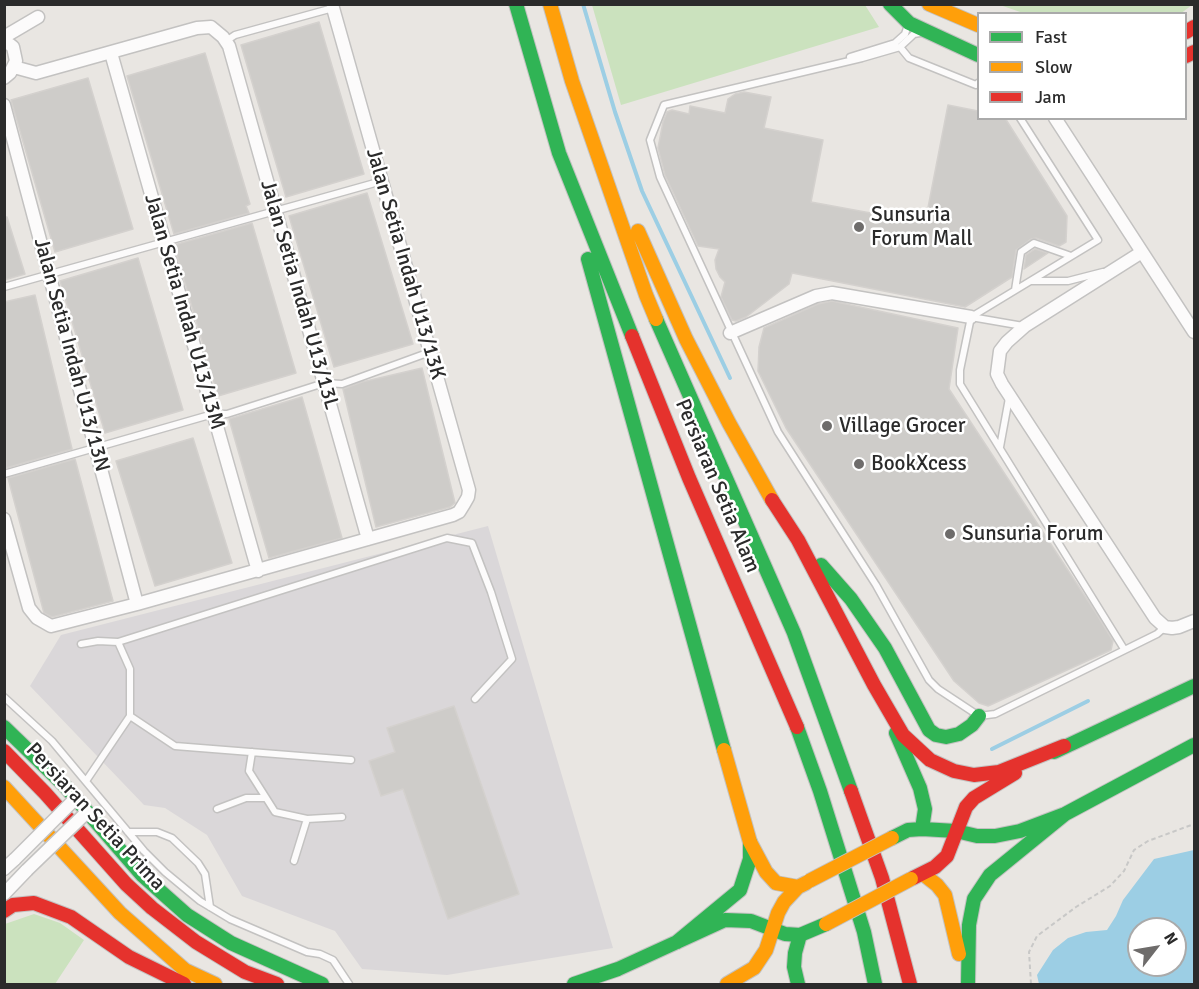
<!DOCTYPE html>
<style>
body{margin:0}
#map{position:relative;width:1199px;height:989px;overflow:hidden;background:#e9e6e2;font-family:Signika,sans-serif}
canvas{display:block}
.frame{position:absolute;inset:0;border:6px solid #2b2b2b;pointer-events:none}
.legend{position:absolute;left:977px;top:12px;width:210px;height:108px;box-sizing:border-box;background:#fff;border:2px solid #aaa;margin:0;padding:8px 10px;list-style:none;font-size:18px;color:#2b2b2b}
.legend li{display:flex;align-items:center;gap:12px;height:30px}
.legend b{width:30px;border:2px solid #aaa}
.north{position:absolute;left:1127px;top:917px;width:60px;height:60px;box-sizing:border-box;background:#fff;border:2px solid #aaa;border-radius:50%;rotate:59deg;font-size:16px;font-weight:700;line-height:24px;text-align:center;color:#2b2b2b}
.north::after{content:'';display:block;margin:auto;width:21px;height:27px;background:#6e6c6b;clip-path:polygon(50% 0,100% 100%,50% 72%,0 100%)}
</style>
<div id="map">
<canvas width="1199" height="989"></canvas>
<div class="frame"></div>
<ul class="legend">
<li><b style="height:8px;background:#30b455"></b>Fast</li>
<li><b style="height:8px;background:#ff9f0a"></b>Slow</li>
<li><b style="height:8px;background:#e5322d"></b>Jam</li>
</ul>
<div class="north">N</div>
</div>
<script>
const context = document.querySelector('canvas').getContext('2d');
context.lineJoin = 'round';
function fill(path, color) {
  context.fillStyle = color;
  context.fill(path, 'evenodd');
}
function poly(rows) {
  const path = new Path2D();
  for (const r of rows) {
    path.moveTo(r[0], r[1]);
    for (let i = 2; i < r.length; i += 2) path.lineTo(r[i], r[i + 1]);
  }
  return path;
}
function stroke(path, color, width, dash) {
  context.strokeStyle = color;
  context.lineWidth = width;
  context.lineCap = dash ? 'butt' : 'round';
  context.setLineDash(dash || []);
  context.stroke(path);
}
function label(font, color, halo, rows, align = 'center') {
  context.font = font + ' Signika,sans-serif';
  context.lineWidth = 5;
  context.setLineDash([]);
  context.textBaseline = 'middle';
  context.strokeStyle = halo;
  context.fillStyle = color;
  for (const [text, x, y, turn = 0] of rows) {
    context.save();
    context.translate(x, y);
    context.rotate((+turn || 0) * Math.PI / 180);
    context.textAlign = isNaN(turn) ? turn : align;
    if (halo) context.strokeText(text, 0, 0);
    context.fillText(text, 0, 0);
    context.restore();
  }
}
const industrial = poly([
 [488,526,613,948,447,975,362,969,335,931,242,896,207,835,165,808,144,805,30,686,61,635]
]);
const green = poly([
 [592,5,865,5,879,27,621,105],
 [1000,5,1192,5,1180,14,1026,14],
 [34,914,60,923,84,940,55,984,5,984,5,924]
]);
const water = poly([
 [1194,850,1194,984,1039,984,1037,975,1053,950,1068,938,1086,932,1107,930,1116,916,1123,900,1154,859],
 [1139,929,1175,929,1175,965,1139,965]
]);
const stream = poly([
 [583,4,615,112,642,191,730,378],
 [992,749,1088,701]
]);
const building = poly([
 [319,22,364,174,286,197,241,45,319,22],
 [205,53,250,204,246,206,249,213,174,234,127,76,205,53],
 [88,78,133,229,55,252,11,100,88,78],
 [744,92,771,97,764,128,823,140,811,202,925,223,948,105,978,111,978,118,1005,118,1067,216,1066,242,1059,246,1036,238,1031,239,1016,250,1012,277,965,307,792,273,789,284,746,317,736,321,732,320,721,297,725,282,720,277,716,269,715,260,719,249,698,246,665,175,658,148,663,122,667,112,672,110,689,114,690,106,725,113,728,99,735,94,744,92],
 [367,193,413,344,334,367,289,216,367,193],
 [4,217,7,217,25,274,4,280,4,217],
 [252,223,296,373,218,396,174,245,252,223],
 [1035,249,1048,253,1024,269,1026,255,1035,249],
 [138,258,183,410,105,433,60,281,138,258],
 [35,295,72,449,6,468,4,302,35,295],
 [832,301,958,328,949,389,1096,613,1113,641,1111,650,988,706,979,703,954,681,786,428,758,371,759,347,764,328,818,304,832,301],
 [422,368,455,503,450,507,376,527,343,389,362,382,422,368],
 [302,397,342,538,269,558,229,419,302,397],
 [193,438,232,563,155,586,116,461,193,438],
 [75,459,113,601,52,617,44,613,8,478,75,459],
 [454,706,519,894,448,919,403,789,381,796,369,761,395,752,387,728,454,706]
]);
const path = poly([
 [1031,984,1029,952,1037,936,1076,907,1110,886,1124,871,1134,850,1148,841,1194,824]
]);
const lane = poly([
 [920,33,914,34,900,47,862,58,664,105,650,140,660,177,778,432,876,585,929,680,938,689,979,716,995,714,1157,634,1165,627],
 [226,41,235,35,333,8],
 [900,47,909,58,976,85,978,83],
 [850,57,895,43,905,34,908,25],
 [1020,118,1098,240,971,317,960,370,960,384,1124,649],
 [1031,281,1068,281,1103,272],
 [4,287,382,181],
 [1015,290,1021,252,1034,243,1071,256],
 [971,317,1023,326],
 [1000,447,1009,398],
 [4,474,213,414,227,414,324,383,342,384,430,352],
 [81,644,98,641,118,642,447,538,472,543,491,592,512,659,475,699],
 [4,697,52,741,144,851,165,872,200,901,230,919,307,952,320,954,333,960,349,984],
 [130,716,175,746,351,760],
 [252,752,249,771,275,812,307,819,342,817],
 [86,781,130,716,130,669,118,642],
 [217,809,246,798,266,798],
 [128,832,157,832,172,838,198,863,205,874,210,907],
 [294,861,307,819]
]);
const street = poly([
 [4,37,38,17],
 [4,40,13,47,16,61,10,73,4,78],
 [111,53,258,571],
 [14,67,36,73,197,28,211,27,223,37,229,46,368,539],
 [4,105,137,604],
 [1055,118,1194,332],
 [1142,252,1025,326,1007,342,1000,351,997,374,1002,384,1155,618,1165,627,1172,628,1179,627,1194,621],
 [730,333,816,296,832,293,971,317],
 [4,519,29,608,37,618,51,626,137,604,453,515,459,512,464,504,468,497,469,490,333,8],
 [4,869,15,859],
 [4,894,27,870]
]);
const fast = poly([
 [516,4,559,153,632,336],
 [890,4,909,23,978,55],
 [588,259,724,750],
 [656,319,794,633,851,791],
 [821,565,851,599,885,648,929,730,936,735,946,737,959,734,972,725,979,716],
 [4,727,64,785,142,875,187,915,231,943,322,984],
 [797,727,820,791,864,932,875,984],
 [896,733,920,788,925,809,922,829],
 [1054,752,1194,686],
 [892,838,908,830,922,829,956,831,977,836,995,836,1020,831,1065,814,1194,745],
 [677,942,740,890,750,859,750,842],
 [574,984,618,969,725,920,751,921,785,934,800,935,826,924],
 [798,984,794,967,795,953,800,935],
 [968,984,969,925,974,899,990,875,1065,814]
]);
const slow = poly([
 [550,4,572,81,646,295,656,319],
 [929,4,978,25],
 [638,231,686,339,729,423,772,500],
 [724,750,750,842,766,872,776,883,798,887],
 [4,787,120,913,185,970,215,984],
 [923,874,937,885,945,895,959,954],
 [727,984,754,968,766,950,778,913,784,902,798,887,806,883]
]);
const jam = poly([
 [1186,32,1194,27],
 [1186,56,1194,52],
 [632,336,689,478,797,727],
 [772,500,798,540,874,685,903,735,930,760,954,771,974,775,999,772,1064,746],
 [4,751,45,793,126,884,152,908,196,942,245,972,277,984],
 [851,791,882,878,910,984],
 [913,878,935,867,947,856,966,807,974,798,1015,773],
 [4,911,13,905,34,903,71,917,129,957,184,984]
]);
const streetBridge = poly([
 [15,859,76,798],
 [27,870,87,812]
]);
const slowBridge = poly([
 [809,881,892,838],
 [826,924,911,879]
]);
const markers = [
 [859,227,6,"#6e6c6b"],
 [827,426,6,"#6e6c6b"],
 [859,464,6,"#6e6c6b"],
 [950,534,6,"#6e6c6b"]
];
const poiNames = [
 ["Sunsuria",871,215],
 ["Forum Mall",871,239],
 ["Village Grocer",839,426],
 ["BookXcess",871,464],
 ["Sunsuria Forum",962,534]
];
const streetNames = [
 ["Jalan Setia Indah U13/13K",405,264,74],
 ["Jalan Setia Indah U13/13L",299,295,74],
 ["Jalan Setia Indah U13/13M",184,312,74],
 ["Jalan Setia Indah U13/13N",71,355,75],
 ["Persiaran Setia Alam",717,486,67],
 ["Persiaran Setia Prima",95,817,47]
];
fill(industrial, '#dad7d9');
fill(green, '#cbe2be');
fill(water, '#9ccee4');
stroke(stream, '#9ccee4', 4);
fill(building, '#ceccc9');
stroke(building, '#d4d1ce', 1.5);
stroke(lane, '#c3c2c1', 9);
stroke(street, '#c3c2c1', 15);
stroke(fast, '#c3c2c1', 16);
stroke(slow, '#c3c2c1', 16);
stroke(jam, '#c3c2c1', 16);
stroke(path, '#c8c8c7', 2, [4.5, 3]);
stroke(lane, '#fcfbfb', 6);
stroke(street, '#fcfbfb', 12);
stroke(fast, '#30b455', 14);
stroke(slow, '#ff9f0a', 14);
stroke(jam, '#e5322d', 14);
stroke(streetBridge, '#c3c2c1', 15, []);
stroke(slowBridge, '#c3c2c1', 16, []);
stroke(streetBridge, '#fcfbfb', 12);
stroke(slowBridge, '#ff9f0a', 14);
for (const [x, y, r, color] of markers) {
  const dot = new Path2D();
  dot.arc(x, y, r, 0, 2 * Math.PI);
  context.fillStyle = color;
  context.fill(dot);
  stroke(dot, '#fff', 2);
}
label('21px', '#2b2b2b', '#fff', poiNames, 'left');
label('21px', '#2b2b2b', '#fff', streetNames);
</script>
